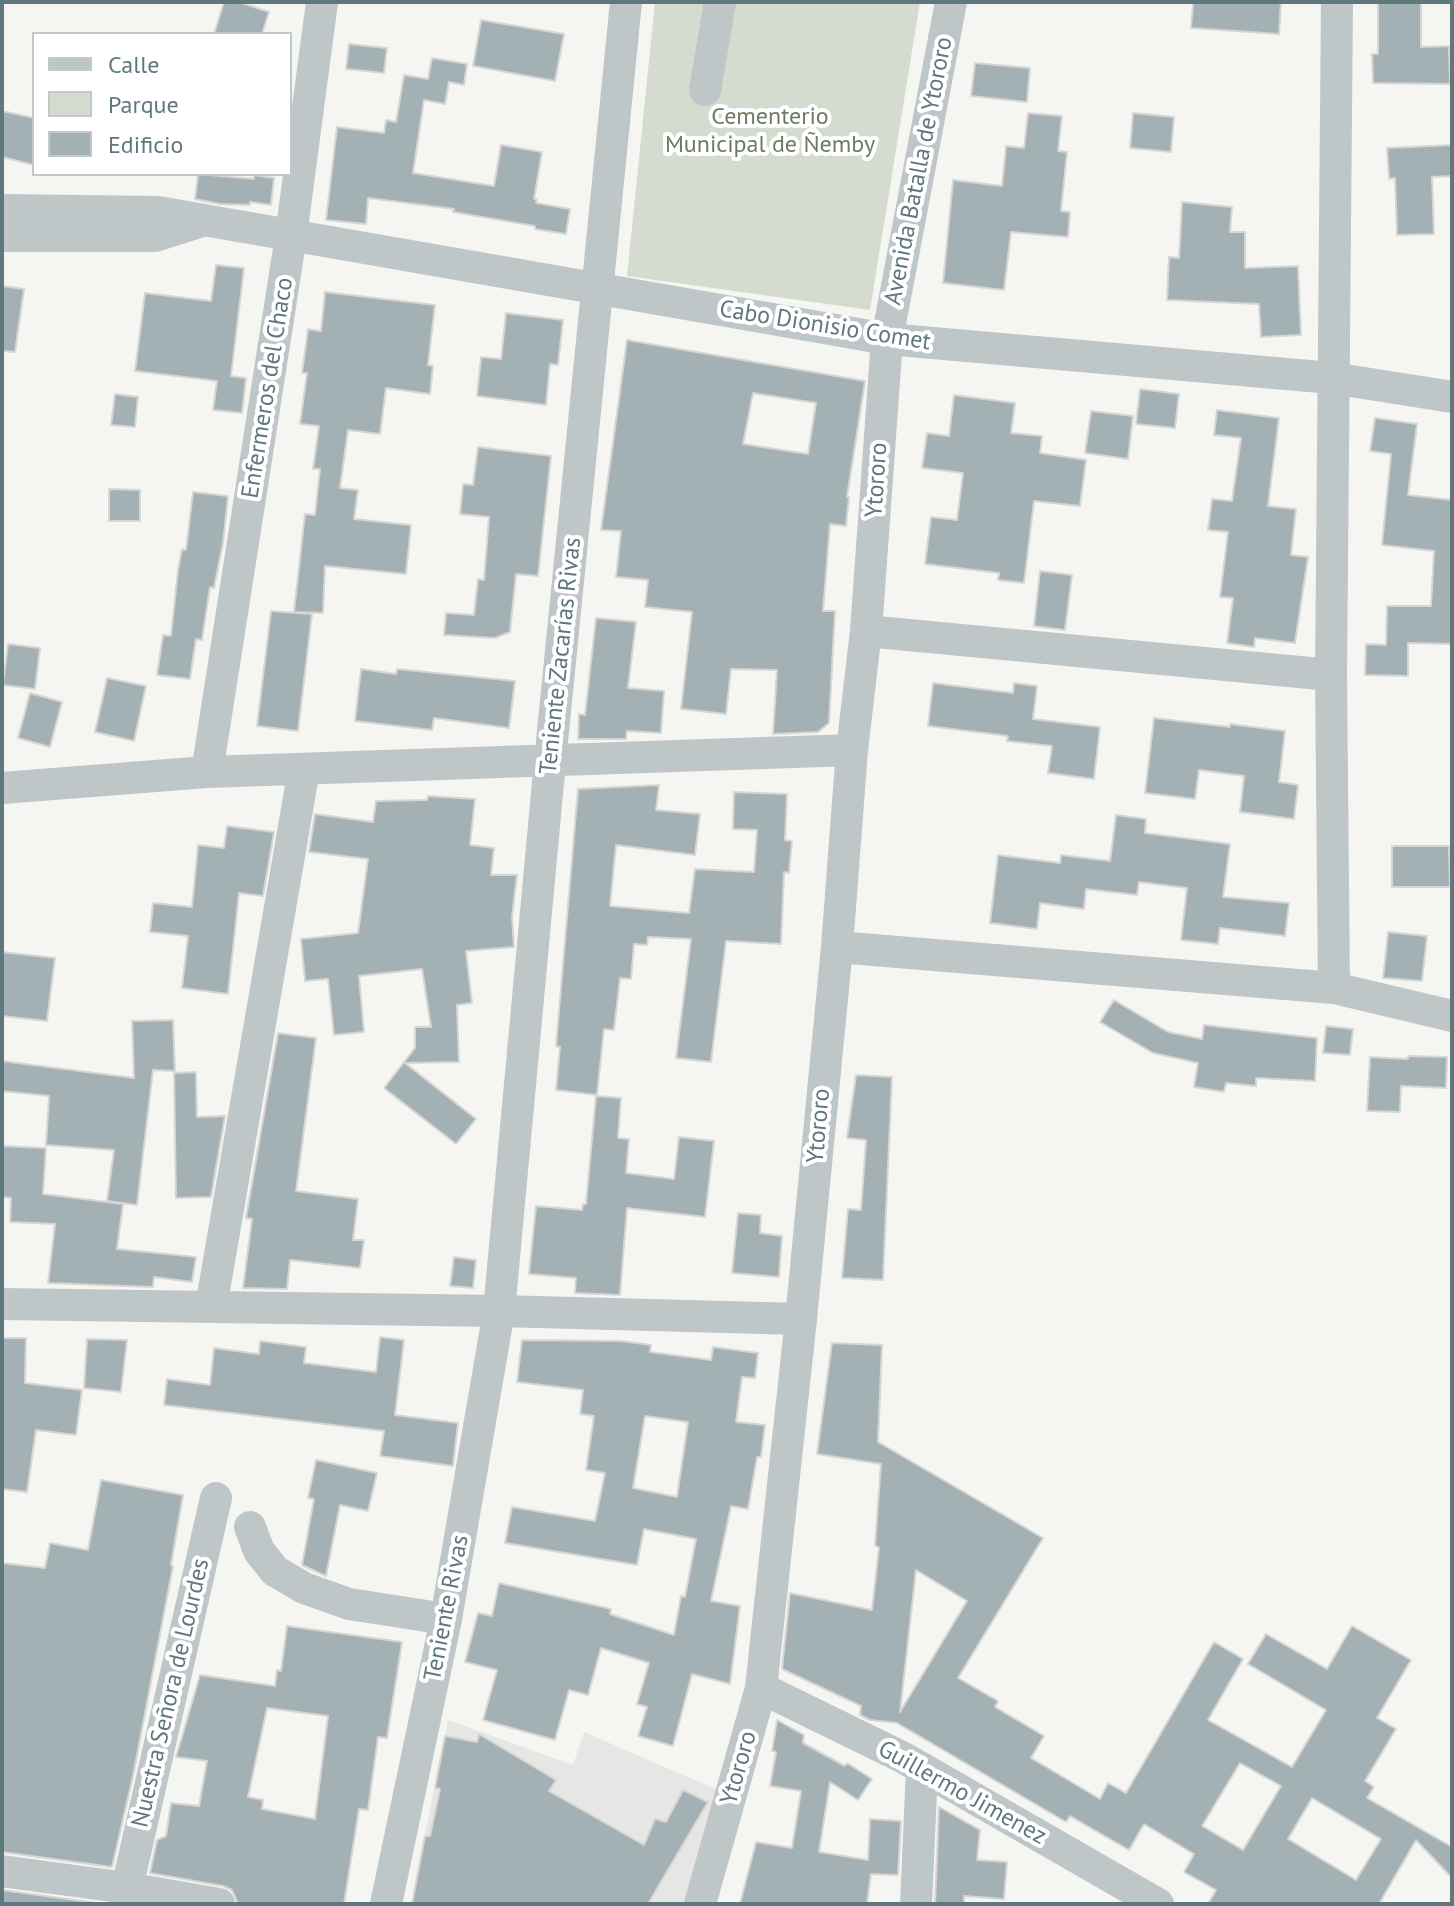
<!DOCTYPE html>
<meta charset="utf-8">
<style>
body{margin:0}
#map{position:relative;width:1454px;height:1906px;overflow:hidden;background:#f5f5f1;font-family:"PT Sans",sans-serif}
canvas{display:block}
.frame{position:absolute;inset:0;border:4px solid #5e787e;pointer-events:none}
.legend{position:absolute;left:32px;top:32px;width:260px;height:144px;box-sizing:border-box;background:#fff;border:2px solid #bfc9cb;margin:0;padding:10px 14px;list-style:none;font-size:24px;color:#5e787e}
.legend li{display:flex;align-items:center;gap:16px;height:40px}
.legend b{width:40px;border:2px solid #bfc9cb}
</style>
<div id="map">
<canvas width="1454" height="1906"></canvas>
<div class="frame"></div>
<ul class="legend">
<li><b style="height:10px;background:#bfc6c8"></b>Calle</li>
<li><b style="height:22px;background:#d6dbd0"></b>Parque</li>
<li><b style="height:22px;background:#a4b1b4"></b>Edificio</li>
</ul>
</div>
<script>
const context = document.querySelector('canvas').getContext('2d');
context.lineJoin = 'round';
function fill(path, color) {
  context.fillStyle = color;
  context.fill(path, 'evenodd');
}
function poly(rows) {
  const path = new Path2D();
  for (const r of rows) {
    path.moveTo(r[0], r[1]);
    for (let i = 2; i < r.length; i += 2) path.lineTo(r[i], r[i + 1]);
  }
  return path;
}
function stroke(path, color, width, dash) {
  context.strokeStyle = color;
  context.lineWidth = width;
  context.lineCap = dash ? 'butt' : 'round';
  context.setLineDash(dash || []);
  context.stroke(path);
}
function label(font, color, halo, rows, align = 'center') {
  context.font = font + ' "PT Sans",sans-serif';
  context.lineWidth = 8;
  context.setLineDash([]);
  context.textBaseline = 'middle';
  context.strokeStyle = halo;
  context.fillStyle = color;
  for (const [text, x, y, turn = 0] of rows) {
    context.save();
    context.translate(x, y);
    context.rotate((+turn || 0) * Math.PI / 180);
    context.textAlign = isNaN(turn) ? turn : align;
    if (halo) context.strokeText(text, 0, 0);
    context.fillText(text, 0, 0);
    context.restore();
  }
}
const built = poly([
 [448,1720,573,1765,584,1732,718,1790,684,1904,411,1904]
]);
const green = poly([
 [655,2,920,2,870,310,627,276]
]);
const building = poly([
 [224,2,239,2,269,12,262,34,214,34,224,2],
 [1193,2,1281,2,1279,34,1191,28,1193,2],
 [1378,2,1421,2,1421,47,1449,46,1450,84,1373,83,1372,54,1378,54,1378,2],
 [481,20,564,34,555,81,473,66,481,20],
 [349,44,387,48,384,73,346,69,349,44],
 [432,58,467,64,464,85,449,82,445,104,424,100,413,173,494,186,501,145,542,152,534,199,537,199,536,203,570,209,566,234,535,229,535,226,453,212,454,209,368,198,366,224,326,220,337,127,384,133,386,120,396,122,404,75,428,79,432,58],
 [975,63,1030,68,1027,102,971,96,975,63],
 [2,111,34,118,34,165,2,157,2,111],
 [1028,113,1062,116,1058,151,1067,152,1061,211,1070,212,1068,237,1011,232,1004,290,943,283,953,180,1002,186,1006,146,1024,148,1028,113],
 [1133,113,1174,117,1171,152,1130,148,1133,113],
 [1452,145,1452,176,1432,177,1434,234,1397,235,1395,178,1389,179,1387,148,1452,145],
 [198,174,254,179,254,175,274,178,271,205,250,202,250,205,220,204,195,199,198,174],
 [1182,202,1232,207,1230,232,1245,232,1245,268,1298,266,1301,335,1261,337,1259,304,1167,300,1169,257,1179,258,1182,202],
 [216,265,244,268,231,376,246,378,242,413,213,410,217,381,135,371,145,293,211,301,216,265],
 [2,286,24,289,15,352,2,351,2,286],
 [325,292,435,305,428,365,433,366,430,394,386,388,380,434,348,430,340,488,358,490,354,519,411,525,406,574,325,566,323,613,294,612,305,514,315,515,320,469,313,469,319,426,300,424,307,373,302,373,308,329,321,331,325,292],
 [506,313,563,320,558,365,550,364,546,405,477,396,481,357,501,359,506,313],
 [627,340,865,381,847,497,849,497,846,526,830,524,823,611,835,611,829,723,818,732,773,734,777,670,731,669,726,714,681,709,692,612,645,607,648,580,616,577,621,531,601,530,627,340],
 [753,393,816,403,808,454,743,444,753,393],
 [1140,389,1179,394,1175,428,1136,424,1140,389],
 [115,394,138,397,135,427,111,425,115,394],
 [954,395,1015,403,1011,433,1042,436,1040,453,1086,460,1080,506,1034,501,1024,583,998,580,999,573,925,564,931,517,957,520,963,473,922,468,927,433,949,436,954,395],
 [1217,410,1279,418,1268,506,1296,509,1291,555,1308,557,1295,643,1255,638,1254,647,1227,643,1233,598,1220,597,1228,532,1208,530,1212,499,1232,501,1241,438,1214,435,1217,410],
 [1091,411,1133,416,1128,459,1085,453,1091,411],
 [1375,418,1417,424,1408,495,1452,500,1452,644,1408,643,1408,676,1365,675,1366,644,1386,645,1387,606,1431,606,1434,551,1382,545,1391,454,1370,451,1375,418],
 [478,447,551,456,538,576,516,574,510,632,495,638,444,635,446,613,474,615,478,579,484,580,489,517,460,514,463,484,473,485,478,447],
 [109,489,140,490,140,521,109,521,109,489],
 [193,492,228,496,223,543,214,588,210,587,202,640,196,639,190,679,157,675,163,635,171,636,178,570,182,549,186,550,193,492],
 [1040,571,1072,575,1065,630,1034,626,1040,571],
 [271,611,312,614,298,731,257,726,271,611],
 [596,618,636,622,628,688,664,691,661,733,627,731,626,739,578,739,579,714,585,715,596,618],
 [8,644,40,648,35,689,3,685,8,644],
 [361,669,396,674,397,669,515,681,509,728,434,718,432,730,355,721,361,669],
 [107,678,146,686,134,741,95,732,107,678],
 [933,683,1013,693,1014,683,1037,686,1033,719,1100,727,1094,779,1048,773,1052,746,1007,741,1008,736,928,726,933,683],
 [30,693,62,702,50,747,18,738,30,693],
 [1154,718,1230,727,1230,724,1285,731,1279,782,1298,785,1294,819,1240,812,1244,776,1199,770,1195,799,1145,793,1154,718],
 [659,785,656,810,700,814,695,855,616,845,610,906,689,913,695,869,754,872,757,830,733,829,734,792,787,794,785,840,792,841,789,873,784,872,781,944,726,941,711,1062,676,1058,691,939,648,937,647,945,634,944,631,979,620,978,614,1030,604,1029,597,1095,556,1090,560,1047,556,1046,578,789,659,785],
 [428,796,475,799,470,845,494,848,491,875,517,875,512,917,514,947,466,951,472,1003,457,1005,459,1062,405,1063,476,1119,456,1144,384,1088,415,1048,415,1027,431,1027,422,969,359,976,364,1032,334,1035,328,979,305,981,301,939,358,933,368,859,309,852,315,814,373,822,376,801,427,800,428,796],
 [1116,815,1146,819,1145,833,1230,844,1223,897,1289,903,1285,936,1220,928,1218,944,1181,940,1187,888,1139,882,1137,895,1086,889,1084,909,1040,903,1037,929,990,923,998,855,1060,863,1061,855,1110,861,1116,815],
 [227,826,274,832,263,896,239,893,228,994,182,988,188,936,150,932,153,903,192,907,198,845,224,848,227,826],
 [1392,846,1449,846,1450,887,1392,887,1392,846],
 [1388,932,1427,936,1422,981,1383,978,1388,932],
 [2,952,55,958,47,1021,2,1016,2,952],
 [1114,1000,1168,1032,1202,1039,1204,1025,1317,1038,1315,1081,1256,1078,1256,1086,1226,1083,1224,1092,1194,1087,1198,1063,1153,1053,1100,1022,1114,1000],
 [173,1020,175,1071,153,1070,137,1205,107,1201,114,1150,46,1145,49,1096,2,1091,2,1061,134,1078,132,1021,173,1020],
 [1326,1026,1353,1029,1350,1055,1323,1053,1326,1026],
 [278,1033,316,1038,296,1191,358,1199,353,1240,364,1240,360,1268,290,1260,287,1289,243,1288,252,1219,246,1218,278,1033],
 [1408,1056,1447,1057,1446,1088,1401,1086,1400,1112,1367,1111,1370,1057,1408,1059,1408,1056],
 [196,1072,197,1117,225,1116,211,1197,176,1198,174,1073,196,1072],
 [856,1075,892,1077,883,1280,842,1278,848,1209,861,1210,866,1140,847,1138,856,1075],
 [596,1096,621,1098,618,1138,629,1139,626,1173,674,1179,679,1137,714,1141,705,1217,627,1208,620,1295,575,1293,576,1278,529,1274,536,1206,582,1210,583,1204,586,1204,596,1096],
 [2,1146,46,1148,43,1194,123,1204,117,1249,196,1257,192,1282,154,1277,153,1287,48,1283,55,1224,10,1222,11,1198,2,1197,2,1146],
 [738,1213,761,1215,760,1233,782,1236,779,1277,732,1273,738,1213],
 [454,1257,476,1260,473,1288,450,1286,454,1257],
 [380,1337,404,1340,395,1415,458,1423,453,1466,380,1456,384,1431,164,1405,167,1379,210,1385,214,1348,259,1354,260,1341,306,1347,304,1363,376,1372,380,1337],
 [2,1338,26,1338,25,1383,82,1390,76,1435,36,1430,27,1492,2,1489,2,1338],
 [87,1339,127,1340,121,1392,84,1388,87,1339],
 [522,1340,621,1341,651,1345,650,1352,711,1360,713,1347,758,1353,755,1378,742,1377,736,1422,765,1425,761,1457,757,1457,748,1509,731,1506,711,1601,740,1606,730,1684,692,1674,673,1746,638,1736,647,1707,637,1704,649,1663,601,1648,588,1695,569,1690,555,1740,483,1720,497,1670,465,1662,478,1613,492,1616,499,1583,611,1609,610,1614,674,1635,681,1596,685,1597,696,1539,644,1529,637,1565,505,1543,512,1507,595,1521,605,1473,586,1470,594,1416,580,1414,583,1390,517,1382,522,1340],
 [645,1416,688,1422,677,1497,633,1488,645,1416],
 [832,1343,882,1345,878,1442,1043,1538,958,1678,998,1701,995,1707,1044,1736,1031,1758,1100,1799,1108,1783,1126,1793,1214,1642,1243,1659,1208,1720,1292,1767,1326,1710,1248,1664,1266,1634,1327,1669,1352,1626,1411,1660,1377,1718,1396,1729,1365,1781,1374,1787,1367,1798,1452,1847,1452,1878,1416,1840,1379,1904,1208,1904,1216,1890,1184,1872,1194,1854,1144,1824,1129,1850,1070,1816,1066,1822,897,1723,870,1720,860,1715,861,1706,782,1669,790,1593,872,1610,879,1548,875,1545,881,1464,817,1454,832,1343],
 [916,1570,967,1601,900,1712,916,1570],
 [1240,1763,1281,1786,1243,1850,1202,1826,1240,1763],
 [1312,1798,1381,1839,1356,1880,1288,1839,1312,1798],
 [316,1460,377,1473,368,1511,340,1505,326,1576,302,1565,314,1499,308,1498,316,1460],
 [101,1480,183,1495,171,1565,173,1566,133,1776,112,1867,2,1852,2,1563,45,1568,50,1543,88,1550,101,1480],
 [287,1626,402,1642,387,1738,378,1737,368,1810,359,1809,344,1904,238,1904,232,1890,223,1886,150,1873,157,1840,166,1836,171,1803,199,1806,207,1761,176,1757,200,1675,275,1686,277,1670,281,1671,287,1626],
 [267,1708,328,1716,315,1819,262,1809,263,1800,248,1797,267,1708],
 [777,1720,804,1735,803,1743,845,1766,847,1763,872,1779,858,1800,830,1782,819,1852,868,1860,870,1819,901,1821,898,1875,871,1874,867,1904,740,1904,756,1842,792,1848,801,1791,770,1786,776,1752,772,1751,777,1720],
 [479,1734,556,1780,549,1791,644,1845,655,1819,666,1822,683,1790,708,1802,648,1904,412,1904,425,1836,430,1836,440,1789,435,1788,445,1736,477,1742,479,1734],
 [939,1807,980,1830,977,1860,1007,1862,1004,1899,964,1896,964,1904,935,1904,939,1807],
 [2,1890,104,1904,2,1904,2,1890]
]);
const minor = poly([
 [705,90,720,2],
 [2,210,158,212,887,339,1332,378,1452,397],
 [2,236,155,236,199,222],
 [866,631,1331,675],
 [207,772,291,236,322,2],
 [2,788,207,772,852,750],
 [837,947,1334,988,1452,1016],
 [1334,988,1331,675,1337,2],
 [2,1304,499,1311,801,1319],
 [211,1307,304,769],
 [250,1527,259,1551,275,1571,304,1588,349,1604,446,1619],
 [761,1688,904,1758,1158,1904],
 [2,1871,127,1888,219,1904],
 [127,1888,216,1498],
 [386,1904,446,1619,499,1311,550,761,626,2],
 [700,1904,761,1688,801,1319,837,947,852,750,866,631,887,339,951,2],
 [916,1904,922,1769]
]);
const parkNames = [
 ["Cementerio",770,117],
 ["Municipal de Ñemby",770,145]
];
const streetNames = [
 ["Avenida Batalla de Ytororo",919,171,-79],
 ["Cabo Dionisio Comet",825,326,9],
 ["Enfermeros del Chaco",268,388,-81],
 ["Ytororo",877,480,-86],
 ["Teniente Zacarías Rivas",561,656,-84],
 ["Ytororo",819,1126,-85],
 ["Teniente Rivas",447,1608,-79],
 ["Nuestra Señora de Lourdes",171,1693,-77],
 ["Ytororo",739,1768,-74],
 ["Guillermo Jimenez",962,1793,29]
];
fill(built, '#e6e6e5');
fill(green, '#d6dbd0');
fill(building, '#a4b1b4');
stroke(building, '#d7d6d4', 2);
stroke(minor, '#bfc6c8', 32);
label('24px', '#6d7b62', '#fff', parkNames);
label('24px', '#5e787e', '#fff', streetNames);
</script>
